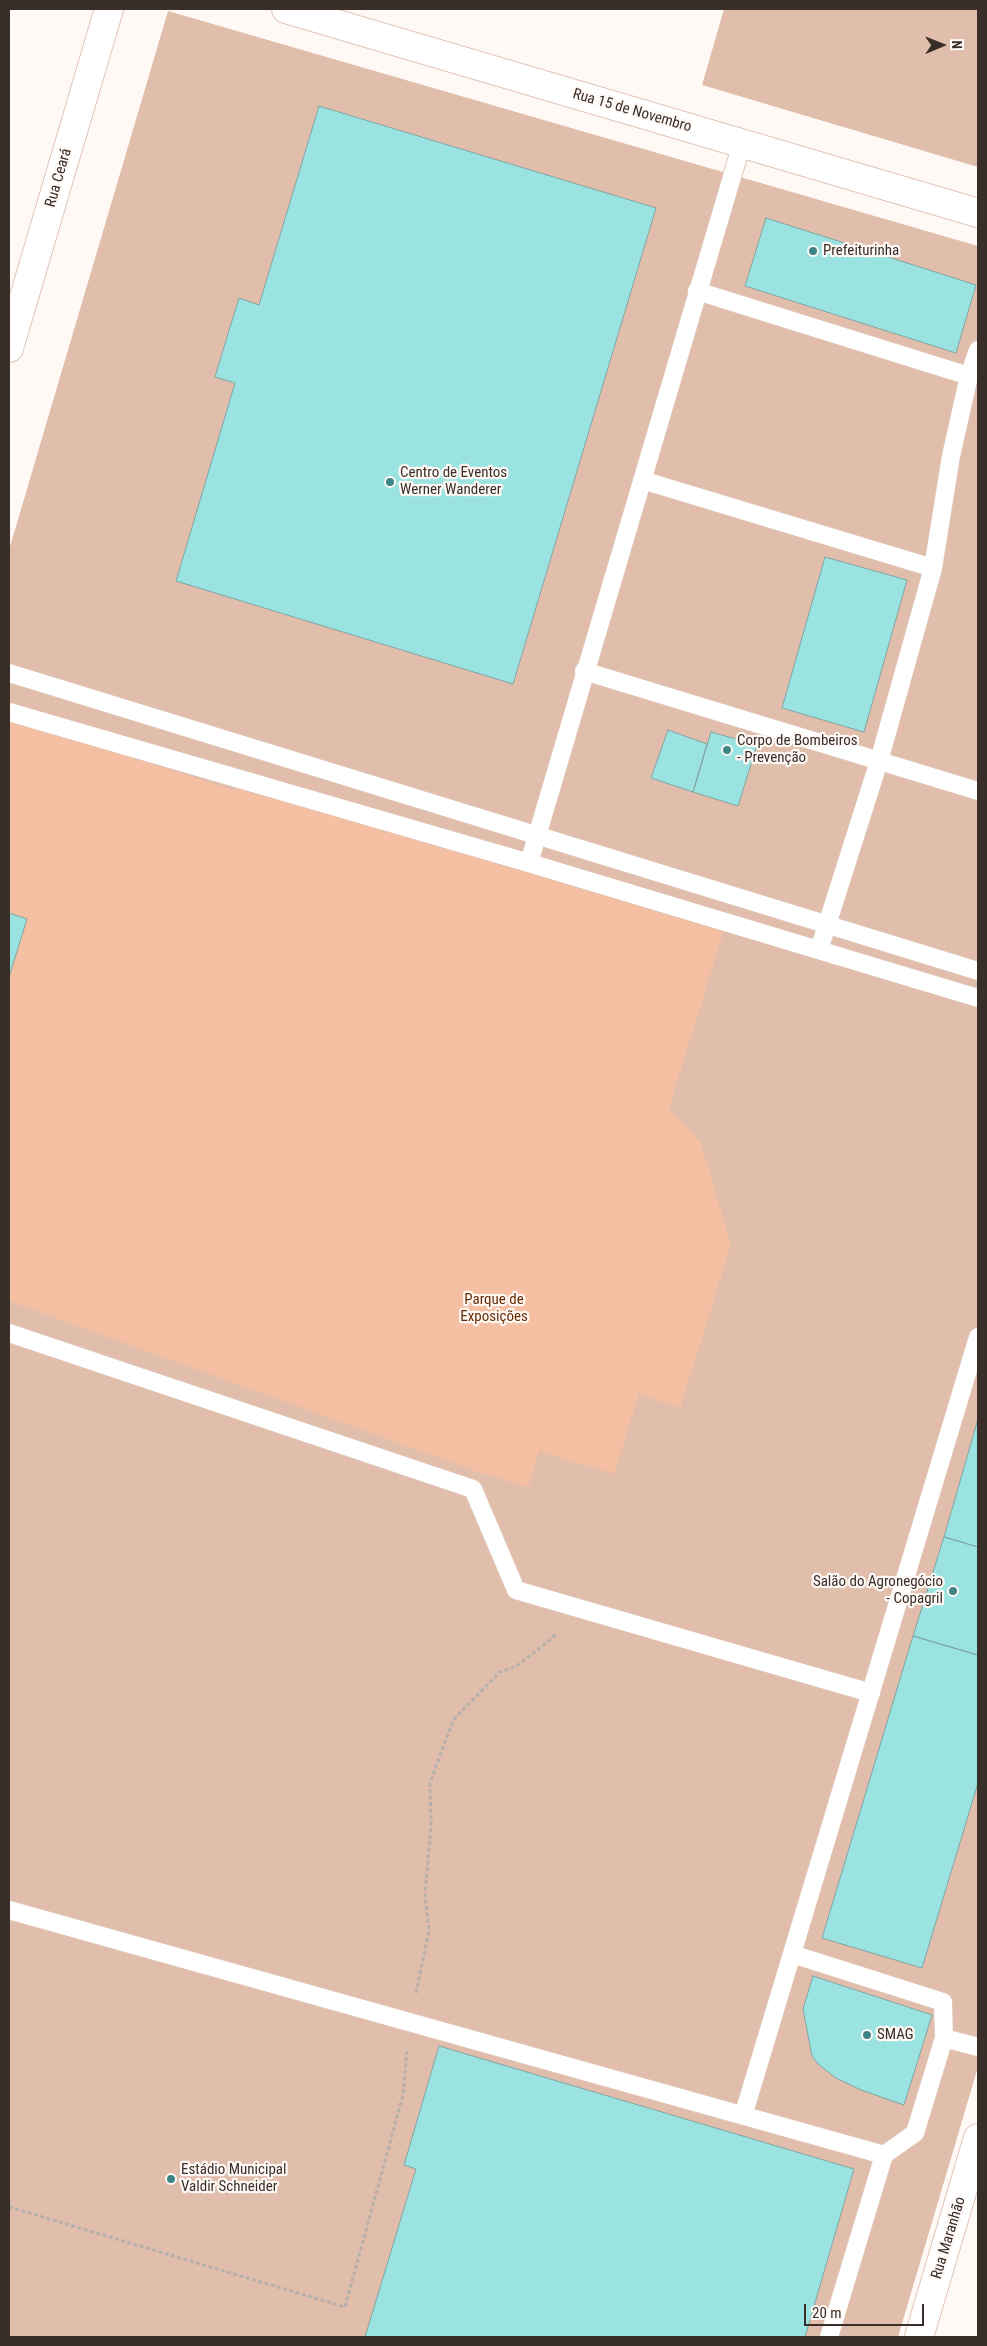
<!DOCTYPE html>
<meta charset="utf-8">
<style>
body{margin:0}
#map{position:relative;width:987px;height:2346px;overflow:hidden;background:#fff9f6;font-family:"Roboto Condensed",sans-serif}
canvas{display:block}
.frame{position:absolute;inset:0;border:10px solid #392e28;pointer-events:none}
.north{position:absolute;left:917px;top:20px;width:50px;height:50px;-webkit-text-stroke:4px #fff9f6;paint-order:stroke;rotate:89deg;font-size:14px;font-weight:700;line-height:20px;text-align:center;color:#392e28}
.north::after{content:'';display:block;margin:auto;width:18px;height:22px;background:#392e28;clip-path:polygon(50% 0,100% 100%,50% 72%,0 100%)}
.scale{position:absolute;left:804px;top:2304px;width:120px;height:22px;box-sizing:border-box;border:2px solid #392e28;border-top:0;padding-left:6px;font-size:15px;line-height:18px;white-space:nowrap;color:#392e28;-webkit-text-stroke:4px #fff9f6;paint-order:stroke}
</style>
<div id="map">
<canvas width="987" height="2346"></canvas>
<div class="frame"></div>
<div class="north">N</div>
<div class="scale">20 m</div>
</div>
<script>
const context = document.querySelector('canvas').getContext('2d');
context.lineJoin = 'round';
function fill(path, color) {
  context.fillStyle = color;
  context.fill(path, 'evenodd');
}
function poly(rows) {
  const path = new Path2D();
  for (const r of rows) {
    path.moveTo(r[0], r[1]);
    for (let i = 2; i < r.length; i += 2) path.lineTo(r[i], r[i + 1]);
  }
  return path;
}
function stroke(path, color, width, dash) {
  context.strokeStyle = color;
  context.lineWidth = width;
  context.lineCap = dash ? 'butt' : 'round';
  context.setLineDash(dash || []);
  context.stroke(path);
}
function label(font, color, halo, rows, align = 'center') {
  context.font = font + ' "Roboto Condensed",sans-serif';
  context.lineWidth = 4.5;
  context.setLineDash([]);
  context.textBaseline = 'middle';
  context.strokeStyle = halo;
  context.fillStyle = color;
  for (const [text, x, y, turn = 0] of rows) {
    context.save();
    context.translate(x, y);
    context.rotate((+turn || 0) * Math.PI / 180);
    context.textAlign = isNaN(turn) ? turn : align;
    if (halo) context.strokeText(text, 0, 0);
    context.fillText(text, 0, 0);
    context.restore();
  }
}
const green = poly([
 [724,9,978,9,978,167,702,85],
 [168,11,978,246,978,2067,898,2337,9,2337,9,550]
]);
const forest = poly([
 [9,719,233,790,238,787,724,930,669,1108,701,1143,731,1245,680,1408,639,1394,614,1474,539,1451,528,1487,478,1472,9,1301,9,977,27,919,9,913]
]);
const building = poly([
 [319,106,656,208,513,684,176,581,235,383,215,377,227,337,239,298,259,305,319,106],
 [766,218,976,285,956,353,745,286,766,218],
 [825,557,907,580,864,732,782,708,825,557],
 [668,730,707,744,693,792,651,778,668,730],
 [711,732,757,745,738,806,693,792,711,732],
 [9,913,27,919,9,977,9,913],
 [978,1419,978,1547,944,1537,978,1419],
 [944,1537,978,1547,978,1655,913,1636,944,1537],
 [913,1636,978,1655,978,1783,922,1968,822,1938,913,1636],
 [813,1976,932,2015,904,2105,861,2090,836,2078,818,2064,812,2056,803,2009,813,1976],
 [439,2046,854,2169,805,2337,365,2337,416,2169,404,2165,439,2046]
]);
const path = poly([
 [416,1993,429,1930,425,1895,431,1825,430,1783,453,1720,500,1672,517,1666,557,1634],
 [9,2207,345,2307,403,2095,407,2051]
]);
const lane = poly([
 [697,291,969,376],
 [642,480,933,568],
 [584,671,978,791],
 [9,673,978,971],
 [9,712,529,863,978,998],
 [529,863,742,143],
 [819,950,879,761,933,568,951,456,969,376,978,350],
 [9,1333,473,1489,516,1590,871,1693],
 [9,1910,884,2155],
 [792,1954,943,2002,944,2038,978,2047],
 [743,2116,978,1337],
 [829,2337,884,2155,915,2133,944,2038]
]);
const street = poly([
 [286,9,978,213],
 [9,348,109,9],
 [919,2337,978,2138]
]);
const markers = [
 [813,251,5,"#3d8685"],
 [390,482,5,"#3d8685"],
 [727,750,5,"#3d8685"],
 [953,1591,5,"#3d8685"],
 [867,2035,5,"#3d8685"],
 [171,2179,5,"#3d8685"]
];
const streetNames = [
 ["Rua 15 de Novembro",632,111,16],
 ["Rua Ceará",59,178,-74],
 ["Rua Maranhão",949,2238,-73]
];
const poiNames = [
 ["Prefeiturinha",823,251],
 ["Centro de Eventos",400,473],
 ["Werner Wanderer",400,490],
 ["Corpo de Bombeiros",737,741],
 ["- Prevenção",737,758],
 ["Salão do Agronegócio",943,1582,"right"],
 ["- Copagril",943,1599,"right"],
 ["SMAG",877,2035],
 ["Estádio Municipal",181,2170],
 ["Valdir Schneider",181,2187]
];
const parkNames = [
 ["Parque de",494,1300],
 ["Exposições",494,1317]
];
fill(green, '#e1beac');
fill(forest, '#f4bfa3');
fill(building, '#9ae3e1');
stroke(building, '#81a5a4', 1);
stroke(lane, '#e1c4b5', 20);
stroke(street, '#e1c4b5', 30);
stroke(path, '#b7afab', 3, [4, 2.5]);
stroke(lane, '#fff', 18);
stroke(street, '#fff', 28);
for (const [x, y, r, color] of markers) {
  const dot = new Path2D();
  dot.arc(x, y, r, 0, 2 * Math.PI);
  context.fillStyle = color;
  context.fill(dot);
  stroke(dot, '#fff9f6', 2);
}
label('15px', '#392e28', '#fff9f6', streetNames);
label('15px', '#392e28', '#fff9f6', poiNames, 'left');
label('15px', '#692b00', '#fff9f6', parkNames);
</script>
